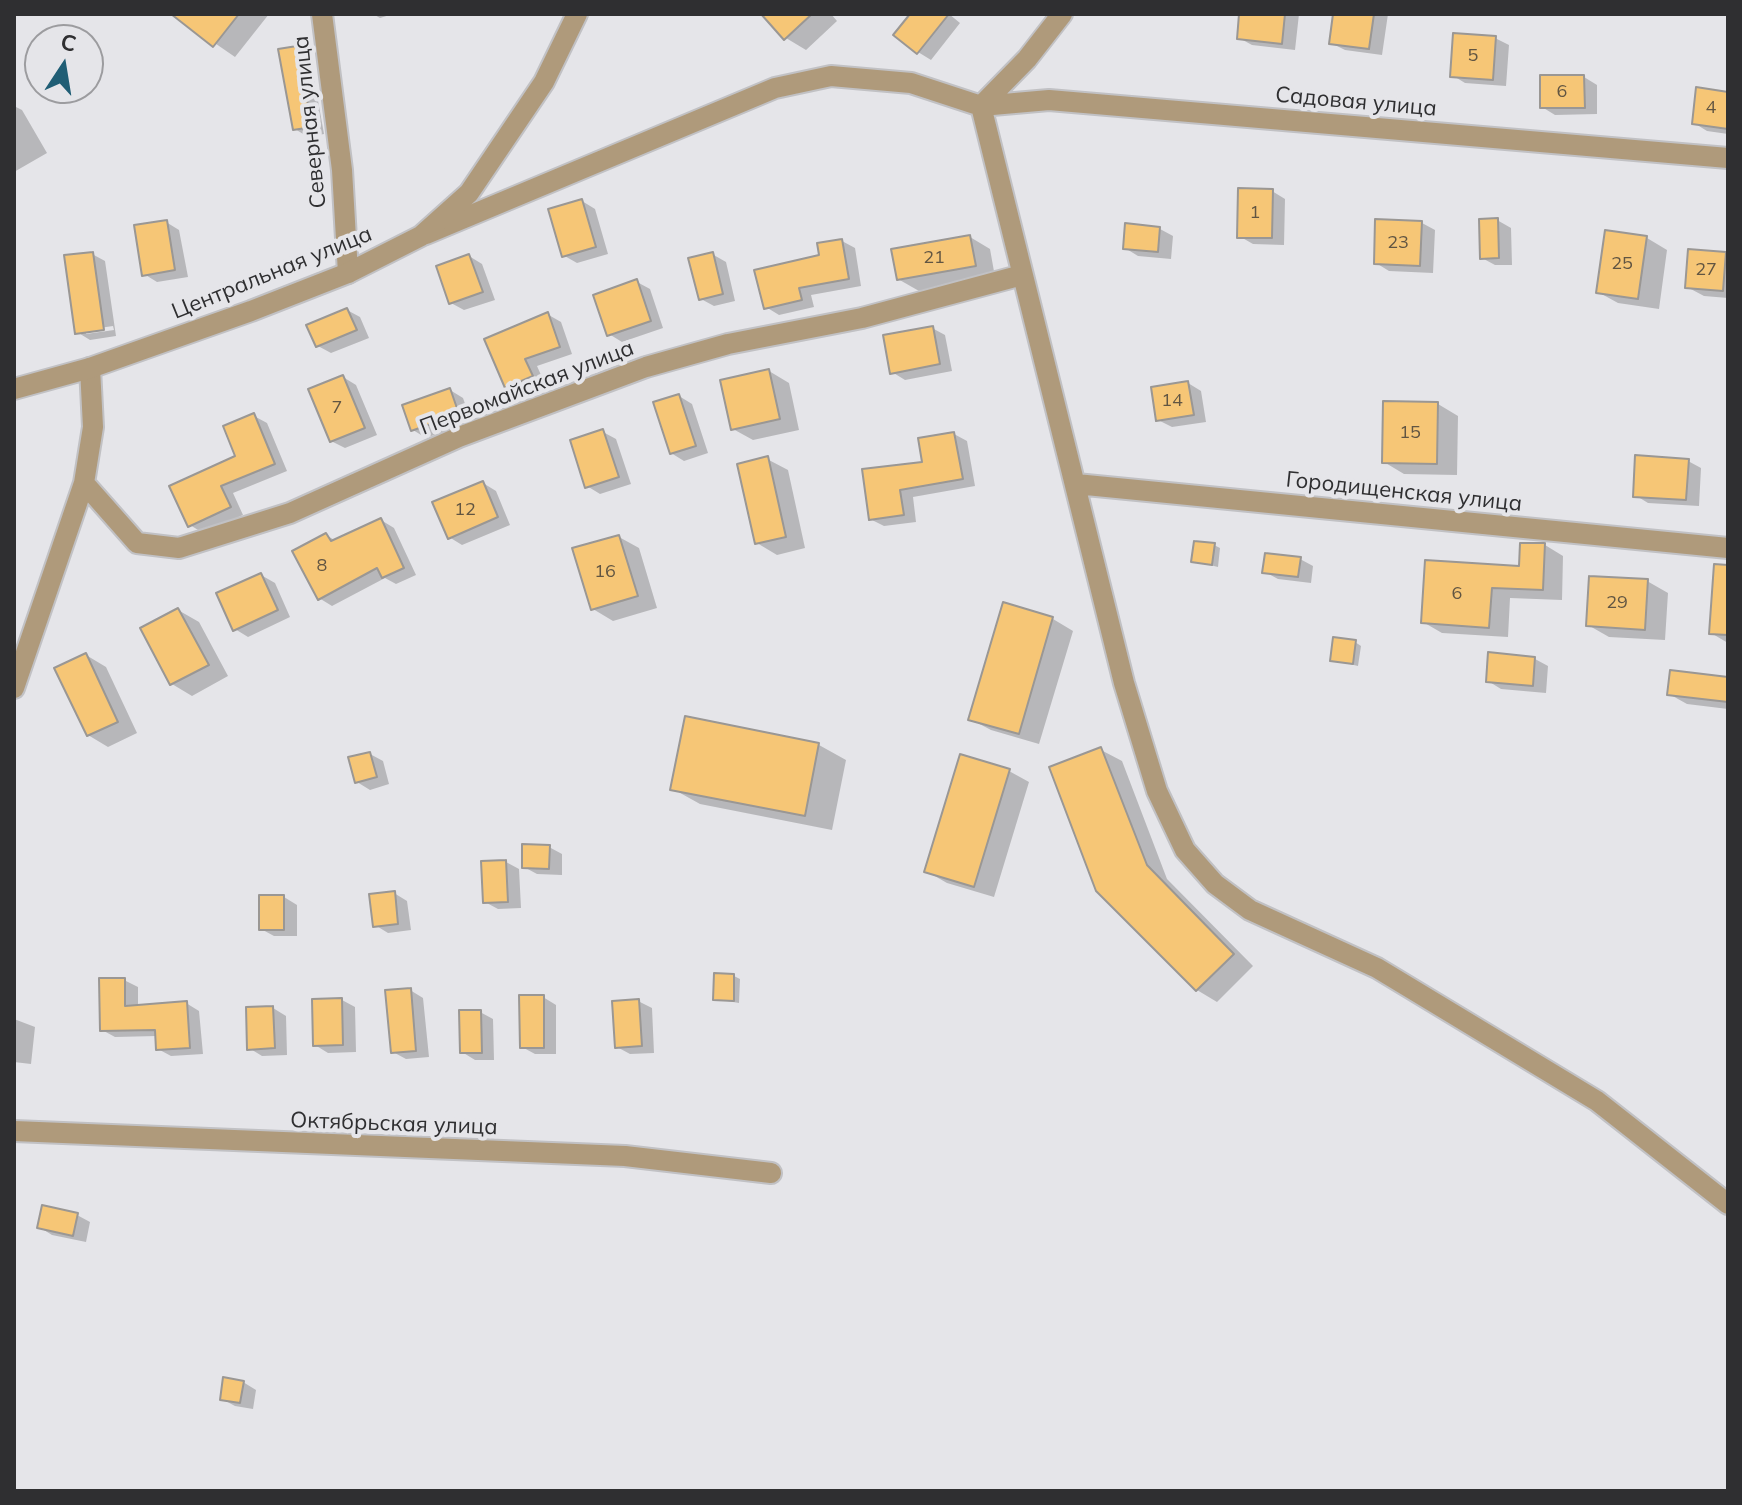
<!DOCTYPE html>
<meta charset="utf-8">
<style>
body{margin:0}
#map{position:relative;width:1742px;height:1505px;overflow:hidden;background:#e5e5e9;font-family:Mulish,sans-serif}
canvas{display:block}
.frame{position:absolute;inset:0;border:16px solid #2f2f31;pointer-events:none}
.north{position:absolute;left:24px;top:24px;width:80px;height:80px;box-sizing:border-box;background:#e5e5e9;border:2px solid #9c9c9f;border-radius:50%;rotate:12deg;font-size:22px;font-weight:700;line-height:32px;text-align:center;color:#2f2f31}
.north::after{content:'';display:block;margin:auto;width:28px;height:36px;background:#205e75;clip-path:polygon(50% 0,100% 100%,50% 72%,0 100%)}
</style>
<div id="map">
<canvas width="1742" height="1505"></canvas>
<div class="frame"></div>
<div class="north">С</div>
</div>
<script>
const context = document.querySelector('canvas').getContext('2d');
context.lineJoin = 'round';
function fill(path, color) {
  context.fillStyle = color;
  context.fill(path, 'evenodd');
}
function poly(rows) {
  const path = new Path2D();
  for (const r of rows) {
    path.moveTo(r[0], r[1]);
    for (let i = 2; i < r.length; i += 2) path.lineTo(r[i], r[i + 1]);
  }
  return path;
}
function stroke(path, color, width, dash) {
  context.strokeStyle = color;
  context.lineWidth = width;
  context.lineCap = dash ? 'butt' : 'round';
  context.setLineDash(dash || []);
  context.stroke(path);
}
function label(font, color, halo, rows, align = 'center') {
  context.font = font + ' Mulish,sans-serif';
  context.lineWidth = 8;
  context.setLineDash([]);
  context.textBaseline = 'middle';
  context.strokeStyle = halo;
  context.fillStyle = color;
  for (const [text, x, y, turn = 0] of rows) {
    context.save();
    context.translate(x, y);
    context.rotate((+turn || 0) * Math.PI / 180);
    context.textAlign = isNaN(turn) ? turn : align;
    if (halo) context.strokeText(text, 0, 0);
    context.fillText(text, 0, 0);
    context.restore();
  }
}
const shadow = poly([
 [179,14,269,14,235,57,177,17],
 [373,14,393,14,380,18],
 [763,14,831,14,837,21,806,50,786,38],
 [911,14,949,14,960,23,931,60,918,52],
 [1241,14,1299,14,1295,50,1252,45,1239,38],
 [1335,14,1388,14,1382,55,1345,50,1331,43],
 [1495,38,1509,45,1506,86,1465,83,1452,75],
 [297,48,310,56,324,134,308,137,295,129],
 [1584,77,1597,85,1597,114,1555,115,1542,107],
 [1728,94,1728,134,1707,131,1694,123],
 [14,106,22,110,47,153,14,172],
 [1272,191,1285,199,1284,245,1253,244,1239,236],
 [582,201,595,209,608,254,577,263,563,255],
 [1497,220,1511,228,1512,265,1495,265,1482,258],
 [166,222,179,230,188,277,157,282,144,274],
 [1422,223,1435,230,1433,273,1389,271,1376,263],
 [1160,229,1173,236,1171,259,1138,256,1125,248],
 [970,237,990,249,995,277,919,291,898,279],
 [1647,238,1667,250,1659,309,1618,303,1598,292],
 [842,241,855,248,861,286,811,295,814,307,779,315,766,307],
 [1690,251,1728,255,1728,298,1704,296,1687,287],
 [92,254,105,261,116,336,90,340,77,332],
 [113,326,114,330,86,334,86,330],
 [712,254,726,262,735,301,714,306,701,299],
 [469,256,482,264,495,300,464,310,451,303],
 [637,282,650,289,663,328,622,342,609,334],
 [347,310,360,317,369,338,331,353,318,346],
 [547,314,561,322,572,354,537,366,545,384,520,394,506,386],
 [932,328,945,335,952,371,905,380,892,372],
 [769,371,789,383,799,430,753,440,733,429],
 [343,377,356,385,377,435,345,448,331,441],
 [1188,383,1201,391,1206,422,1172,427,1158,420],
 [450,390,463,398,471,421,426,438,413,430],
 [679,396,692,404,708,453,684,461,671,453],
 [1438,404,1458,416,1457,475,1404,474,1384,462],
 [254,416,267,423,287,471,233,493,243,515,203,533,190,525,237,457],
 [603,432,616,439,631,484,600,494,587,486],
 [954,434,967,441,975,486,913,497,916,522,884,526,870,519],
 [767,459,788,470,805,548,777,555,757,543],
 [1688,461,1701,468,1699,506,1648,503,1635,495],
 [483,483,496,491,510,525,462,545,449,537],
 [381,520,394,528,416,575,396,584,385,578,332,606,319,598,326,535,336,541],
 [619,537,639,548,657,608,613,621,593,609],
 [1214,545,1220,548,1218,567,1194,561],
 [1545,545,1563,556,1562,600,1510,598,1508,637,1442,633,1423,622,1521,568],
 [1300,559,1313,566,1311,583,1278,579,1265,572],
 [261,575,275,583,290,617,248,637,235,629],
 [1647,581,1668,593,1665,640,1609,637,1588,625],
 [1728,588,1728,643,1711,633],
 [1004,605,1053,619,1073,631,1039,744,991,730,970,719],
 [178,610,199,622,228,676,192,696,172,684],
 [1355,642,1361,646,1358,666,1332,660],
 [86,655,106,667,137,733,108,747,88,735],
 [1535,659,1548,666,1546,693,1501,689,1488,681],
 [1728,679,1728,709,1687,704,1669,694],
 [687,718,819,745,846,760,832,830,700,804,673,789],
 [1101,750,1122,761,1167,879,1253,966,1217,1002,1197,990,1052,769],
 [370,754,383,761,389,784,370,790,357,782],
 [1009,771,1029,782,994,897,947,883,926,871],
 [549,847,562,854,562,875,537,874,524,867],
 [506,862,519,869,521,908,498,909,485,902],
 [394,893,407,901,411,930,388,933,375,925],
 [284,897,297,905,297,936,274,936,261,929],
 [734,976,740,979,739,1003,715,999],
 [124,980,138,987,138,1007,186,1003,199,1011,203,1054,171,1056,158,1049,157,1036,115,1037,102,1030],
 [410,990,423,998,429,1057,406,1059,393,1052],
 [543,997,556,1005,556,1054,535,1054,522,1047],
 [342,1000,355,1007,356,1052,328,1053,315,1045],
 [638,1001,652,1008,654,1053,630,1054,617,1047],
 [273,1008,286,1016,287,1055,262,1056,249,1048],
 [480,1012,493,1019,494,1060,475,1060,462,1052],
 [14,1019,35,1027,31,1064,14,1062],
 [77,1215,90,1222,86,1242,52,1235,39,1227],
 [243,1382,256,1390,253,1409,235,1406,222,1399]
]);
const building = poly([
 [171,14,239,14,213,47,171,14],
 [761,14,812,14,784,40,761,14],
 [910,14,949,14,917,54,893,35,910,14],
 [1239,14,1285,14,1282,44,1237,39,1239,14],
 [1333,14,1374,14,1369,49,1329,44,1333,14],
 [1453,33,1496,36,1493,80,1450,77,1453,33],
 [297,46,312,127,293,130,278,49,297,46],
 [1540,75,1584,75,1585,108,1540,108,1540,75],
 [1696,87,1728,92,1728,129,1692,124,1696,87],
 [1238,188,1273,189,1272,238,1237,238,1238,188],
 [582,199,596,247,562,257,548,209,582,199],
 [1498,218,1499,258,1480,259,1479,219,1498,218],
 [1375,219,1422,221,1420,266,1374,264,1375,219],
 [167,220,175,270,142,276,134,225,167,220],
 [1125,223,1160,227,1158,252,1123,249,1125,223],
 [1605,230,1647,236,1638,299,1596,293,1605,230],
 [970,235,976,266,897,280,891,249,970,235],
 [842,239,849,279,799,288,802,300,764,309,754,270,819,255,817,243,842,239],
 [1688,249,1726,252,1723,291,1685,288,1688,249],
 [93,252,104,330,75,334,64,255,93,252],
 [713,252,723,294,699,300,688,258,713,252],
 [469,254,483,292,449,304,436,266,469,254],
 [637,279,651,321,607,336,593,295,637,279],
 [347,308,357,330,316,347,306,325,347,308],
 [548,312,560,347,525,359,533,376,505,388,484,339,548,312],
 [933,326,940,364,890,374,883,335,933,326],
 [769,369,780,419,731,430,720,380,769,369],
 [343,375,365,428,330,442,308,389,343,375],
 [1188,381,1194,415,1156,421,1151,387,1188,381],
 [450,388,459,414,411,431,402,405,450,388],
 [679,394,696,446,670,454,653,402,679,394],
 [1383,401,1438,402,1437,464,1382,463,1383,401],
 [254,413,275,464,221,486,231,507,188,527,169,486,235,456,223,426,254,413],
 [603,429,619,477,585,488,570,440,603,429],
 [954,432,963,479,900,490,904,515,869,520,862,469,922,462,918,438,954,432],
 [1635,455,1689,459,1686,500,1633,497,1635,455],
 [768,456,786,537,755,544,737,464,768,456],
 [483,481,498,517,448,539,432,502,483,481],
 [381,518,404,568,382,578,377,568,318,600,292,551,326,533,331,541,381,518],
 [619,535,638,596,591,610,572,548,619,535],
 [1194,541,1215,543,1212,565,1191,562,1194,541],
 [1520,543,1545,543,1543,590,1492,588,1489,628,1421,623,1425,560,1519,566,1520,543],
 [1265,553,1301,557,1298,577,1262,573,1265,553],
 [1714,564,1728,565,1728,635,1709,634,1714,564],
 [261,573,278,610,233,631,216,593,261,573],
 [1589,576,1648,579,1645,630,1586,626,1589,576],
 [1003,602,1053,617,1019,734,968,720,1003,602],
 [178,608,209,665,170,685,140,628,178,608],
 [1333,637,1356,640,1353,664,1330,661,1333,637],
 [1488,652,1535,657,1533,686,1486,682,1488,652],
 [86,653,118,722,87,736,54,668,86,653],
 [1670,670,1728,677,1728,702,1667,695,1670,670],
 [685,716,819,743,805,816,670,790,685,716],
 [1101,747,1147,865,1234,954,1196,991,1096,891,1049,767,1101,747],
 [370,752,377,777,355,783,348,757,370,752],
 [960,754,1010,769,974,887,924,872,960,754],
 [522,844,550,845,549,869,522,868,522,844],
 [506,860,508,902,483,903,481,861,506,860],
 [395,891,398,924,373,927,369,894,395,891],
 [259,895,284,895,284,930,259,930,259,895],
 [714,973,734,974,734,1001,713,1000,714,973],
 [99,978,125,978,125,1006,187,1001,190,1048,156,1050,155,1030,100,1031,99,978],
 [411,988,416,1051,391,1053,385,990,411,988],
 [519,995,544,995,544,1048,520,1048,519,995],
 [342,998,343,1045,313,1046,312,999,342,998],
 [639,999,642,1046,615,1048,612,1001,639,999],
 [273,1006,275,1048,247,1050,246,1007,273,1006],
 [459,1010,481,1010,482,1053,460,1053,459,1010],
 [42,1205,78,1213,73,1236,37,1228,42,1205],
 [223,1377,244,1381,240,1403,220,1400,223,1377]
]);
const minor = poly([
 [322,14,342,170,348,273],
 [981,106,1124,683,1157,791,1185,850,1215,884,1250,910,1377,968,1597,1101,1728,1204],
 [981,106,1027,59,1062,14],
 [426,234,775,88,831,76,911,83,981,106,1049,100,1728,158],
 [84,483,137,543,179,548,290,513,459,437,646,367,728,344,862,318,1022,275],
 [1076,484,1728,548],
 [14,688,84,483,93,427,90,368],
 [14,1131,625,1156,771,1173]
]);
const tertiary = poly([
 [14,389,90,368,251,311,348,273,421,236,469,193,544,82,577,14]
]);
const numberNames = [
 ["5",1473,56],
 ["6",1562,92],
 ["4",1711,108],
 ["1",1255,213],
 ["23",1398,243],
 ["21",934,258],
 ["25",1622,264],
 ["27",1706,270],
 ["14",1172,401],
 ["7",337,408],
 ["15",1410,433],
 ["12",465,510],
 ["8",322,566],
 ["16",605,572],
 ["6",1457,594],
 ["29",1617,603]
];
const streetNames = [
 ["Садовая улица",1356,102,5],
 ["Северная улица",310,122,-96],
 ["Центральная улица",272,273,-22],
 ["Первомайская улица",527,388,-21],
 ["Городищенская улица",1404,492,6],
 ["Октябрьская улица",394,1124,2]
];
fill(shadow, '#0003');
fill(building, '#f6c676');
stroke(building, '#9a9794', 2);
stroke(minor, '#c1c1c4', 24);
stroke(tertiary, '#c1c1c4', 24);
stroke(minor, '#af9a7b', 20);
stroke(tertiary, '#af9a7b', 20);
label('18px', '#615542', null, numberNames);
label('22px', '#2f2f31', '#e5e5e9', streetNames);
</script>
